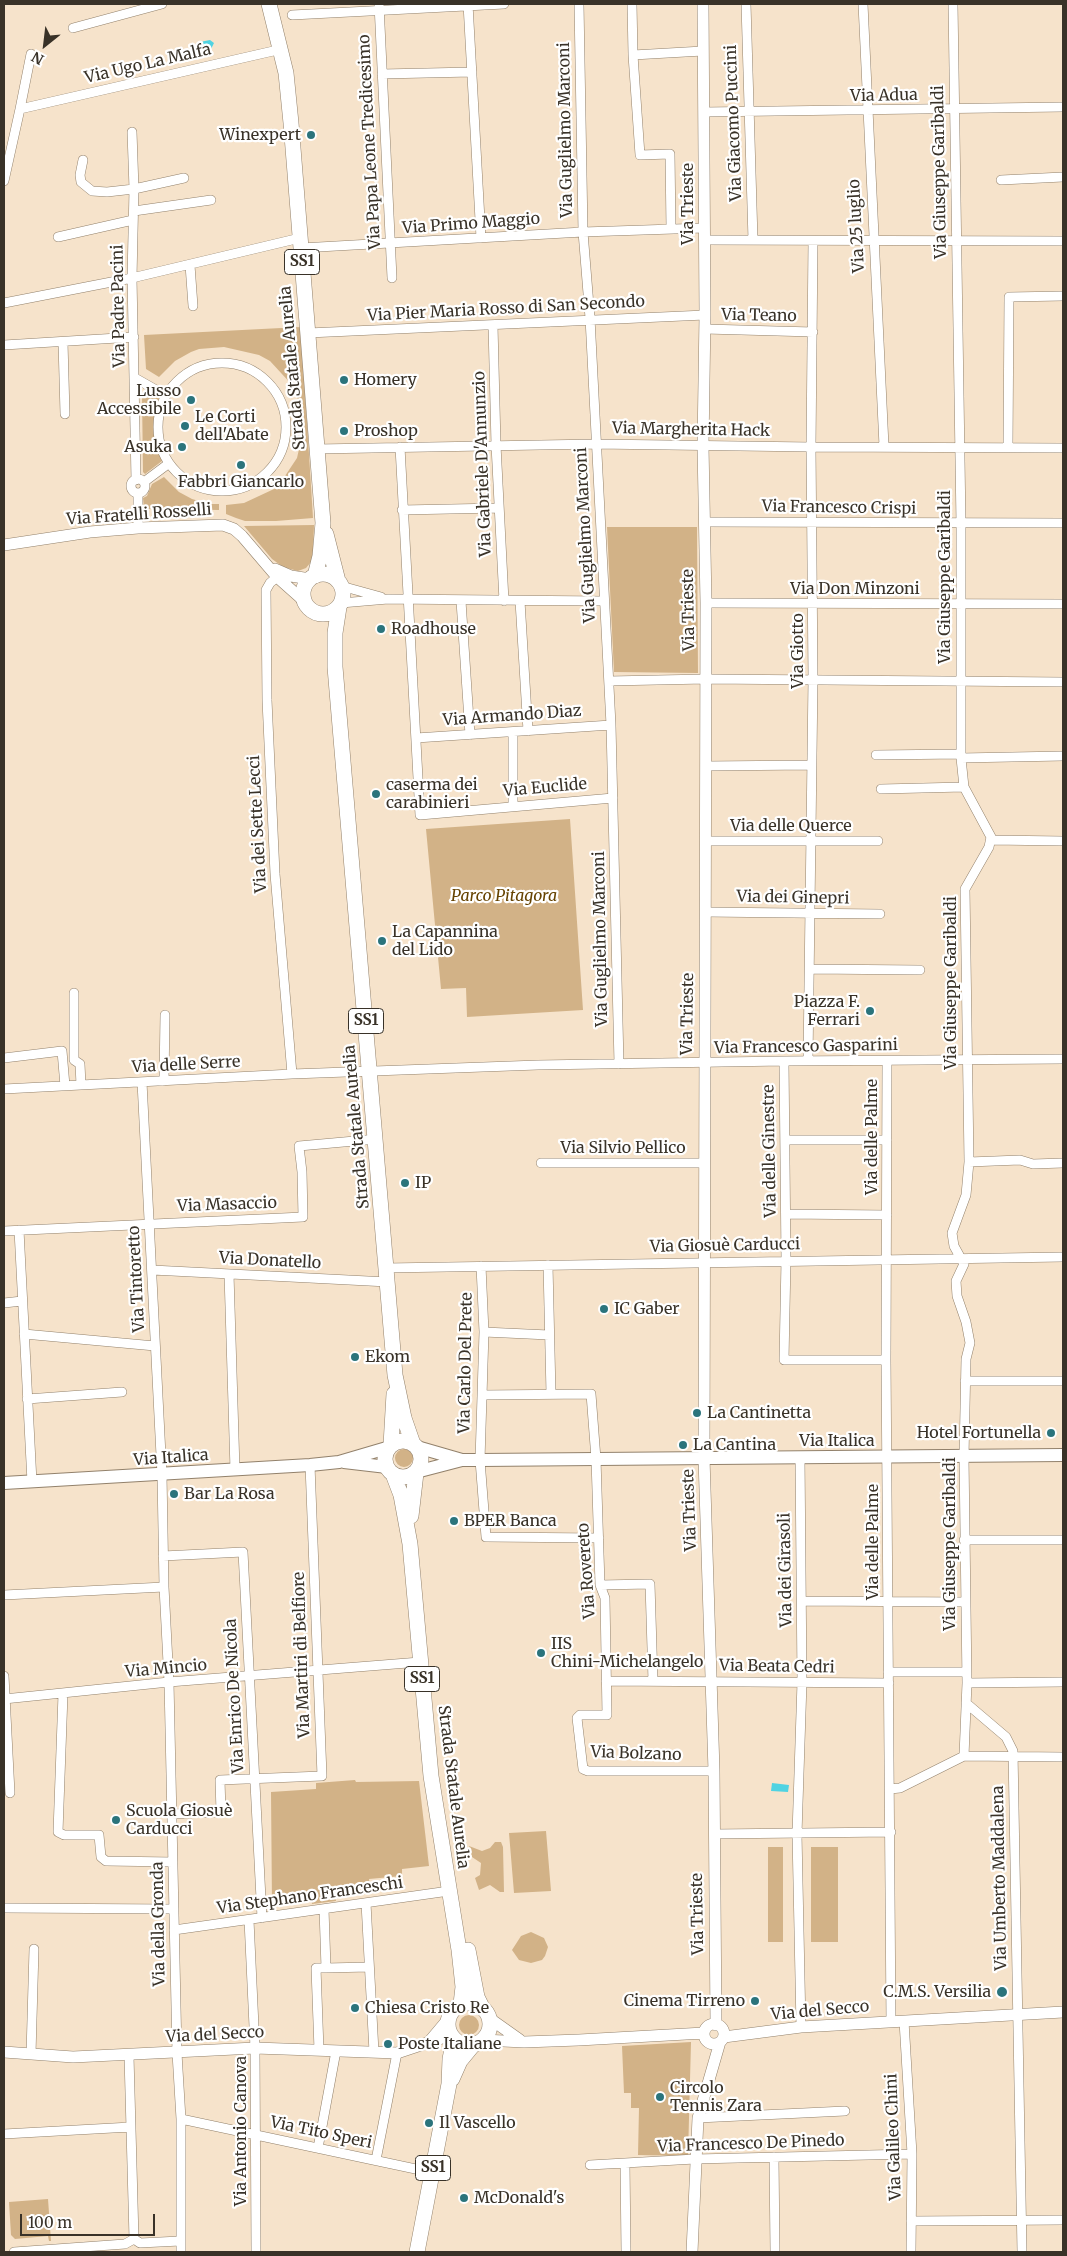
<!DOCTYPE html>
<meta charset="utf-8">
<style>
body{margin:0}
#map{position:relative;width:1067px;height:2256px;overflow:hidden;background:#f6e3cb;font-family:Merriweather,serif}
canvas{display:block}
.frame{position:absolute;inset:0;border:5px solid #393228;pointer-events:none}
.north{position:absolute;left:20px;top:20px;width:50px;height:50px;-webkit-text-stroke:4px #fff;paint-order:stroke;rotate:209deg;font-size:14px;font-weight:700;line-height:20px;text-align:center;color:#393228}
.north::after{content:'';display:block;margin:auto;width:18px;height:22px;background:#393228;clip-path:polygon(50% 0,100% 100%,50% 72%,0 100%)}
.scale{position:absolute;left:20px;top:2214px;width:135px;height:22px;box-sizing:border-box;border:2px solid #393228;border-top:0;padding-left:6px;font-size:15px;line-height:18px;white-space:nowrap;color:#393228;-webkit-text-stroke:4px #fff;paint-order:stroke}
</style>
<div id="map">
<canvas width="1067" height="2256"></canvas>
<div class="frame"></div>
<div class="north">N</div>
<div class="scale">100 m</div>
</div>
<script>
const context = document.querySelector('canvas').getContext('2d');
context.lineJoin = 'round';
function fill(path, color) {
  context.fillStyle = color;
  context.fill(path, 'evenodd');
}
function poly(rows) {
  const path = new Path2D();
  for (const r of rows) {
    if (r.length === 3) {
      path.moveTo(r[0] + r[2], r[1]);
      path.arc(r[0], r[1], r[2], 0, 2 * Math.PI);
      continue;
    }
    path.moveTo(r[0], r[1]);
    for (let i = 2; i < r.length; i += 2) path.lineTo(r[i], r[i + 1]);
  }
  return path;
}
function stroke(path, color, width, dash) {
  context.strokeStyle = color;
  context.lineWidth = width;
  context.lineCap = dash ? 'butt' : 'round';
  context.setLineDash(dash || []);
  context.stroke(path);
}
function label(font, color, halo, rows, align = 'center') {
  context.font = font + ' Merriweather,serif';
  context.lineWidth = 4.5;
  context.setLineDash([]);
  context.textBaseline = 'middle';
  context.strokeStyle = halo;
  context.fillStyle = color;
  for (const [text, x, y, turn = 0] of rows) {
    context.save();
    context.translate(x, y);
    context.rotate((+turn || 0) * Math.PI / 180);
    context.textAlign = isNaN(turn) ? turn : align;
    if (halo) context.strokeText(text, 0, 0);
    context.fillText(text, 0, 0);
    context.restore();
  }
}
const green = poly([
 [301,327,313,518,276,521,245,521,236,518,226,514,226,505,244,503,274,489,285,476,297,458,302,436,303,413,293,386,270,361,259,355,224,347,199,349,191,352,175,361,159,377,146,369,144,335],
 [144,393,159,398,154,429,162,461,145,474,143,472,142,395],
 [164,477,179,492,192,499,209,504,219,504,219,510,144,509,143,498,147,496,152,484],
 [314,525,313,555,311,562,306,568,298,571,283,567,272,559,244,526],
 [607,527,697,527,698,673,614,672],
 [570,819,583,1010,467,1017,466,988,441,989,426,829],
 [404,1458,9],
 [355,1780,356,1782,419,1781,429,1866,402,1869,402,1876,369,1879,370,1885,335,1891,336,1901,312,1904,311,1899,272,1906,271,1792,316,1789,316,1783],
 [546,1831,551,1891,514,1893,509,1833],
 [495,1842,501,1842,503,1847,504,1892,500,1892,490,1885,479,1890,475,1878,480,1875,481,1863,472,1857,469,1846,482,1851,490,1848],
 [768,1847,783,1847,783,1942,768,1942],
 [811,1847,838,1847,838,1942,811,1942],
 [531,1932,544,1938,548,1947,545,1956,542,1960,531,1963,519,1960,512,1950,521,1936],
 [469,2025,10],
 [691,2042,688,2156,638,2155,639,2108,631,2108,631,2093,624,2093,622,2046],
 [48,2199,51,2241,49,2241,48,2236,15,2239,11,2235,9,2202]
]);
const water = poly([
 [210,40,214,43,211,49,201,51,198,49,200,42],
 [772,1783,789,1785,788,1792,771,1791]
]);
const minor = poly([
 [379,4,392,278],
 [468,4,481,238],
 [579,4,583,232,590,318,611,725,619,1064],
 [632,4,633,55,640,155,670,154,671,229],
 [746,4,753,240],
 [863,4,884,446],
 [953,4,961,524,961,758,964,787,991,837,989,847,965,889,969,1162,966,1195,952,1233,954,1246,964,1264,956,1281,957,1296,966,1322,970,1343,966,1359,964,1457,967,1683,964,1756],
 [292,15,504,4],
 [73,28,162,4],
 [633,55,703,51],
 [382,74,472,72],
 [20,109,31,54],
 [704,112,1063,107],
 [132,132,134,189,132,278,136,480],
 [83,160,80,175,81,182,92,191,107,192,134,189,184,178],
 [1001,180,1063,177],
 [4,181,20,109,282,49],
 [134,211,211,200],
 [58,237,133,220],
 [704,240,1063,241],
 [301,248,583,232,704,228],
 [190,265,193,306],
 [4,303,132,278,300,238],
 [493,325,496,445,504,601],
 [705,329,813,332],
 [308,333,705,315],
 [63,342,65,414],
 [4,345,134,337],
 [222,427,64],
 [135,378,165,395],
 [400,447,420,815,613,798],
 [1008,448,1009,297,1063,296],
 [317,449,596,444,811,447,1063,448],
 [138,486,7],
 [144,482,168,464],
 [138,493,138,528],
 [402,510,499,508],
 [704,522,1063,523],
 [277,577,270,583,266,590,267,700,275,874,292,1074],
 [341,586,381,597],
 [461,601,470,735],
 [520,601,528,731],
 [341,603,388,599,603,601],
 [706,603,1063,604],
 [609,681,706,679,1063,682],
 [513,732,513,806],
 [416,738,611,725],
 [876,755,961,754],
 [961,758,1063,756],
 [706,766,811,765],
 [881,789,964,787],
 [991,840,1063,841],
 [705,841,878,841],
 [705,912,880,914],
 [810,969,920,970],
 [74,993,74,1060,80,1064,81,1085],
 [4,1058,62,1051,65,1086],
 [784,1061,786,1260,784,1360,886,1360],
 [808,1061,813,679,811,447,813,241],
 [887,1061,886,1360,891,2022],
 [164,1081,165,1015],
 [142,1082,162,1475,164,1587,169,1682,177,2053,181,2119,181,2252],
 [4,1089,292,1074,538,1065,784,1061,1063,1059],
 [786,1140,887,1140],
 [969,1162,1020,1160,1033,1164,1063,1163],
 [541,1163,705,1163],
 [786,1214,887,1215],
 [19,1230,32,1482],
 [4,1231,303,1217,302,1172,299,1146,377,1139],
 [548,1265,551,1394],
 [481,1266,484,1332,480,1460,486,1537,599,1538],
 [386,1268,1063,1257],
 [152,1270,388,1282],
 [229,1274,235,1470],
 [4,1303,22,1301],
 [484,1332,549,1335],
 [24,1334,155,1346],
 [965,1381,1063,1381],
 [482,1395,591,1394,596,1459,600,1585,605,1598,607,1715,580,1715,577,1718,583,1769,588,1771,714,1771],
 [27,1399,122,1392],
 [800,1457,802,1682,797,1834,801,2027],
 [964,1540,1063,1540],
 [163,1556,243,1552,262,1918],
 [600,1585,650,1584,653,1681],
 [4,1595,164,1587],
 [802,1601,965,1602],
 [888,1672,966,1672],
 [4,1676,10,1793],
 [606,1681,889,1683],
 [967,1683,1063,1682],
 [63,1694,58,1832,64,1835,99,1835,101,1857,106,1861,173,1862],
 [4,1699,169,1682,420,1662],
 [966,1703,1006,1737,1013,1751,1022,2252],
 [890,1789,900,1788,964,1756,1063,1757],
 [172,1814,221,1812,220,1780,322,1776,310,1465],
 [714,1834,891,1832],
 [366,1903,374,2052],
 [4,1908,174,1909],
 [249,1920,255,2048,256,2252],
 [174,1930,449,1891],
 [326,1968,369,1967],
 [904,2021,912,2154,911,2252],
 [319,2050,316,1968,326,1968,324,1909],
 [31,2054,34,1949],
 [129,2056,134,2239],
 [698,2118,845,2111],
 [181,2119,425,2171],
 [4,2134,131,2127],
 [318,2148,336,2051],
 [774,2157,775,2252],
 [376,2160,397,2053],
 [625,2163,626,2252],
 [590,2165,695,2159,912,2154],
 [911,2221,1063,2220],
 [134,2239,140,2243,180,2241],
 [14,2252,125,2244,134,2239]
]);
const tertiary = poly([
 [703,4,705,315,703,446,706,603,704,1458,714,1771,716,2025],
 [4,545,90,532,138,528,223,525,234,529,242,536,277,577,304,601],
 [275,569,291,576,310,579],
 [489,2018,520,2040],
 [714,2034,10],
 [724,2037,801,2027,1063,2012],
 [483,2040,524,2042,579,2040,704,2033],
 [428,2043,449,2018],
 [4,2052,73,2057,255,2048,397,2053,451,2035],
 [692,2252,698,2118,720,2042]
]);
const secondary = poly([
 [417,1447,462,1460,480,1460,1063,1455],
 [344,1462,387,1467],
 [416,1472,462,1460],
 [4,1483,310,1465,339,1462,390,1447]
]);
const primary = poly([
 [269,4,286,73,291,123,323,523,320,556,315,576],
 [326,534,338,581],
 [323,594,20],
 [339,607,335,633,335,667,395,1375,404,1418,413,1444],
 [403,1459,18],
 [391,1445,394,1394],
 [393,1474,401,1495,410,1544,431,1776,459,1950,463,1987,461,2004],
 [411,1516,416,1473],
 [468,1950,477,1997,483,2009],
 [469,2024,21],
 [452,2079,460,2061,474,2044],
 [417,2252,449,2084,450,2059,454,2039]
]);
const markers = [
 [311,135,5,"#2b747c"],
 [344,380,5,"#2b747c"],
 [191,400,5,"#2b747c"],
 [185,426,5,"#2b747c"],
 [344,431,5,"#2b747c"],
 [182,447,5,"#2b747c"],
 [241,465,5,"#2b747c"],
 [381,629,5,"#2b747c"],
 [376,794,5,"#2b747c"],
 [382,941,5,"#2b747c"],
 [870,1011,5,"#2b747c"],
 [405,1183,5,"#2b747c"],
 [604,1309,5,"#2b747c"],
 [355,1357,5,"#2b747c"],
 [697,1413,5,"#2b747c"],
 [1051,1433,5,"#2b747c"],
 [683,1445,5,"#2b747c"],
 [174,1494,5,"#2b747c"],
 [454,1521,5,"#2b747c"],
 [541,1653,5,"#2b747c"],
 [116,1820,5,"#2b747c"],
 [1002,1992,6,"#2b747c"],
 [755,2001,5,"#2b747c"],
 [355,2008,5,"#2b747c"],
 [388,2044,5,"#2b747c"],
 [660,2097,5,"#2b747c"],
 [429,2123,5,"#2b747c"],
 [464,2198,5,"#2b747c"]
];
const shields = [
 [302,262,35],
 [366,1021,35],
 [422,1679,35],
 [433,2168,35]
];
const shieldNames = [
 ["SS1",302,262],
 ["SS1",366,1021],
 ["SS1",422,1679],
 ["SS1",433,2168]
];
const streetNames = [
 ["Via Ugo La Malfa",148,64,-13],
 ["Via Adua",884,96,-1],
 ["Via Giacomo Puccini",734,123,-92],
 ["Via Guglielmo Marconi",566,130,-91],
 ["Via Papa Leone Tredicesimo",370,142,-93],
 ["Via Giuseppe Garibaldi",940,172,-91],
 ["Via Trieste",688,204,-90],
 ["Via Primo Maggio",471,224,-4],
 ["Via 25 luglio",857,226,-93],
 ["Via Padre Pacini",119,306,-91],
 ["Via Pier Maria Rosso di San Secondo",506,309,-3],
 ["Via Teano",759,316,1],
 ["Strada Statale Aurelia",293,368,-95],
 ["Via Margherita Hack",691,430,1],
 ["Via Gabriele D'Annunzio",483,464,-92],
 ["Via Francesco Crispi",839,508,1],
 ["Via Fratelli Rosselli",139,515,-4],
 ["Via Guglielmo Marconi",586,535,-93],
 ["Via Giuseppe Garibaldi",945,577,-90],
 ["Via Don Minzoni",855,589],
 ["Via Trieste",689,610,-91],
 ["Via Giotto",798,651,-90],
 ["Via Armando Diaz",512,716,-4],
 ["Via Euclide",545,788,-5],
 ["Via dei Sette Lecci",258,824,-93],
 ["Via delle Querce",791,826],
 ["Via dei Ginepri",793,898,1],
 ["Via Guglielmo Marconi",601,939,-91],
 ["Via Giuseppe Garibaldi",951,983,-90],
 ["Via Trieste",688,1014,-89],
 ["Via Francesco Gasparini",806,1047,-1],
 ["Via delle Serre",186,1065,-3],
 ["Strada Statale Aurelia",357,1127,-95],
 ["Via delle Palme",872,1137,-90],
 ["Via Silvio Pellico",623,1148],
 ["Via delle Ginestre",770,1151,-91],
 ["Via Masaccio",227,1205,-2],
 ["Via Giosuè Carducci",725,1246,-1],
 ["Via Donatello",270,1261,3],
 ["Via Tintoretto",137,1279,-93],
 ["Via Carlo Del Prete",466,1363,-89],
 ["Via Italica",837,1441],
 ["Via Italica",171,1458,-4],
 ["Via Trieste",690,1510,-92],
 ["Via delle Palme",873,1542,-90],
 ["Via Giuseppe Garibaldi",950,1544,-90],
 ["Via dei Girasoli",786,1570,-91],
 ["Via Rovereto",587,1571,-94],
 ["Via Martiri di Belfiore",302,1655,-92],
 ["Via Beata Cedri",777,1667,1],
 ["Via Mincio",166,1669,-5],
 ["Via Enrico De Nicola",235,1696,-93],
 ["Via Bolzano",636,1754,2],
 ["Strada Statale Aurelia",453,1787,83],
 ["Via Umberto Maddalena",1000,1878,-91],
 ["Via Stephano Franceschi",310,1896,-8],
 ["Via Trieste",698,1914,-91],
 ["Via della Gronda",159,1924,-91],
 ["Via del Secco",820,2011,-5],
 ["Via del Secco",215,2035,-3],
 ["Via Antonio Canova",241,2131,-90],
 ["Via Tito Speri",321,2133,12],
 ["Via Galileo Chini",894,2137,-92],
 ["Via Francesco De Pinedo",751,2144,-2]
];
const poiNames = [
 ["Winexpert",301,135,"right"],
 ["Homery",354,380],
 ["Lusso",181,391,"right"],
 ["Accessibile",181,409,"right"],
 ["Le Corti",195,417],
 ["dell'Abate",195,435],
 ["Proshop",354,431],
 ["Asuka",172,447,"right"],
 ["Fabbri Giancarlo",241,482,"center"],
 ["Roadhouse",391,629],
 ["caserma dei",386,785],
 ["carabinieri",386,803],
 ["La Capannina",392,932],
 ["del Lido",392,950],
 ["Piazza F.",860,1002,"right"],
 ["Ferrari",860,1020,"right"],
 ["IP",415,1183],
 ["IC Gaber",614,1309],
 ["Ekom",365,1357],
 ["La Cantinetta",707,1413],
 ["Hotel Fortunella",1041,1433,"right"],
 ["La Cantina",693,1445],
 ["Bar La Rosa",184,1494],
 ["BPER Banca",464,1521],
 ["IIS",551,1644],
 ["Chini-Michelangelo",551,1662],
 ["Scuola Giosuè",126,1811],
 ["Carducci",126,1829],
 ["C.M.S. Versilia",991,1992,"right"],
 ["Cinema Tirreno",745,2001,"right"],
 ["Chiesa Cristo Re",365,2008],
 ["Poste Italiane",398,2044],
 ["Circolo",670,2088],
 ["Tennis Zara",670,2106],
 ["Il Vascello",439,2123],
 ["McDonald's",474,2198]
];
const parkNames = [
 ["Parco Pitagora",504,896]
];
fill(green, '#d2b287');
fill(water, '#50d3e2');
stroke(minor, '#92816b', 10);
stroke(tertiary, '#92816b', 12);
stroke(secondary, '#92816b', 14);
stroke(primary, '#92816b', 16);
stroke(minor, '#fff', 9);
stroke(tertiary, '#fff', 11);
stroke(secondary, '#fff', 12);
stroke(primary, '#fff', 15);
for (const [x, y, r, color] of markers) {
  const dot = new Path2D();
  dot.arc(x, y, r, 0, 2 * Math.PI);
  context.fillStyle = color;
  context.fill(dot);
  stroke(dot, '#fff', 2);
}
for (const [x, y, w] of shields) {
  const box = new Path2D();
  box.roundRect(x - w / 2, y - 12.5, w, 25, 4);
  context.fillStyle = '#fff';
  context.fill(box);
  stroke(box, '#393228', 1);
}
label('bold 15px', '#393228', null, shieldNames);
label('16px', '#393228', '#fff', streetNames);
label('16px', '#393228', '#fff', poiNames, 'left');
label('italic 16px', '#664301', '#fff', parkNames);
</script>
